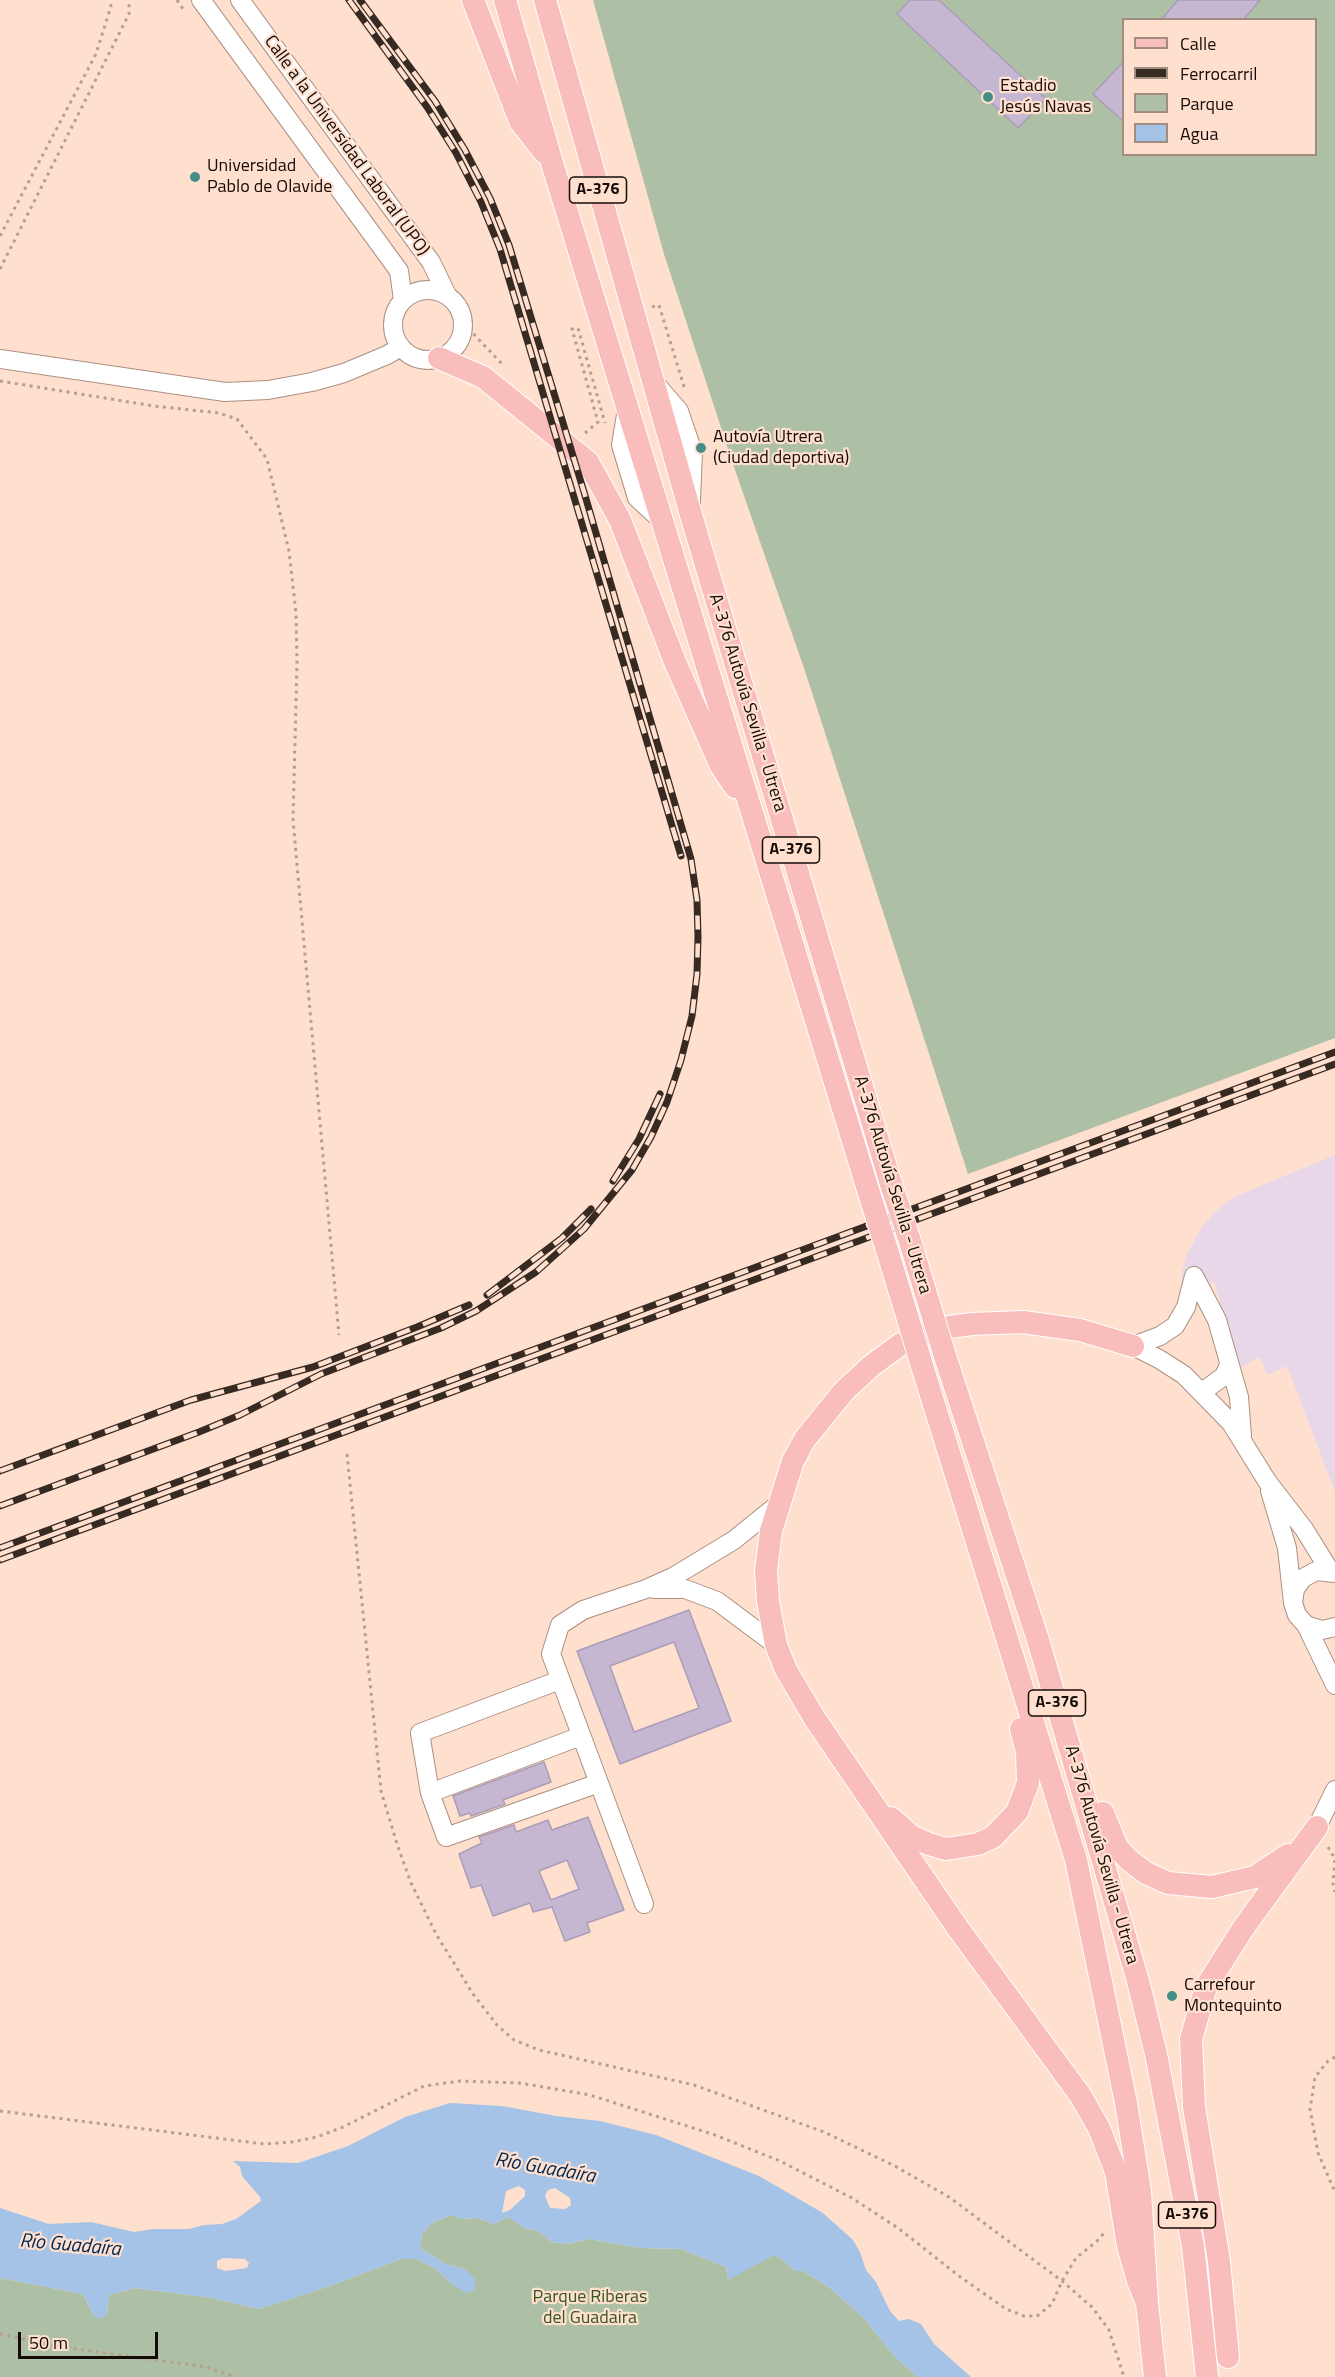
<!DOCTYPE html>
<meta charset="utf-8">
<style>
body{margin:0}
#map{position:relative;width:1335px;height:2377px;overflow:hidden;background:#ffe0cf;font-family:"Titillium Web",sans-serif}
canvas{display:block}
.legend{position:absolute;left:1122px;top:18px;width:195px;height:138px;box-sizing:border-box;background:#ffe0cf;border:2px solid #a28b7f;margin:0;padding:8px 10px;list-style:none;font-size:18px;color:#160c07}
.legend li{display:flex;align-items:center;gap:12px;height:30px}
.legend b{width:30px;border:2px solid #a28b7f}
.scale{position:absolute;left:18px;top:2332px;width:140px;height:27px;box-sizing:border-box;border:3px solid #160c07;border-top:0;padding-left:8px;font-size:18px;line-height:21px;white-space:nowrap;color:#160c07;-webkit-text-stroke:4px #ffe0cf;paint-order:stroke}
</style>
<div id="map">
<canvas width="1335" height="2377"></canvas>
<ul class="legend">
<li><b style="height:8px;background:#f9bebc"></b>Calle</li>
<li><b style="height:8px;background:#372a23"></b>Ferrocarril</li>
<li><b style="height:16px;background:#adbfa4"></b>Parque</li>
<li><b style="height:16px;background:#a5c2e7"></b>Agua</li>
</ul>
<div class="scale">50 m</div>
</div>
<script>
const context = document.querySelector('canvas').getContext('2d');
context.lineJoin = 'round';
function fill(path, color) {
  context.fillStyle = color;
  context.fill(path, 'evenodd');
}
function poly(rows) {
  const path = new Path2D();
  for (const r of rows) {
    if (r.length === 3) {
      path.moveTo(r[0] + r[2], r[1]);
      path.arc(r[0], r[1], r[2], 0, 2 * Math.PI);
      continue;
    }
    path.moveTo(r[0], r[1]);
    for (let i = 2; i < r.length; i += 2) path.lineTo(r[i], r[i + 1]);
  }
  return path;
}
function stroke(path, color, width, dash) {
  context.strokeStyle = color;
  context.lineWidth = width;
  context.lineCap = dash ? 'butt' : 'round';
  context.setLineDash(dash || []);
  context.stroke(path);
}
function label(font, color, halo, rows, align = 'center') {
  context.font = font + ' "Titillium Web",sans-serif';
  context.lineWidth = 4.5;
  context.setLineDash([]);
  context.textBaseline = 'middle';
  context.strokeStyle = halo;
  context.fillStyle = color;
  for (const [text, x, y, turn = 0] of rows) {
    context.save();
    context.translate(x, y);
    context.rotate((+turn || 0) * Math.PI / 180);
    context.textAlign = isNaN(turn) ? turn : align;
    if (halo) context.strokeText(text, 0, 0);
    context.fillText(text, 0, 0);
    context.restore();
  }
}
const commercial = poly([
 [1335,1155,1335,1492,1287,1366,1267,1375,1260,1357,1239,1368,1214,1282,1183,1290,1182,1271,1188,1252,1201,1228,1215,1212,1234,1197]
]);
const green = poly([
 [593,0,1335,0,1335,1038,968,1174,804,668,735,470,664,254],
 [1124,20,1316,20,1316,154,1124,154],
 [451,2215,463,2219,477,2218,494,2224,508,2217,524,2228,538,2231,552,2242,567,2244,589,2239,641,2248,681,2249,726,2267,728,2279,774,2255,783,2260,795,2271,803,2271,830,2288,863,2317,894,2356,918,2377,0,2377,0,2278,83,2294,94,2316,107,2314,109,2295,135,2288,212,2298,259,2309,330,2286,401,2259,417,2259,436,2269,453,2285,465,2269,446,2264,420,2248,422,2234,432,2223]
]);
const water = poly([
 [450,2103,502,2106,556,2116,600,2121,656,2135,759,2176,823,2213,853,2240,860,2252,866,2270,876,2282,890,2311,899,2321,909,2319,921,2324,934,2344,971,2377,918,2377,894,2356,863,2317,830,2288,803,2271,795,2271,783,2260,774,2255,728,2280,726,2267,681,2249,641,2248,589,2239,567,2244,552,2242,538,2231,524,2228,508,2217,494,2224,477,2218,463,2219,451,2215,432,2223,422,2234,420,2248,446,2264,465,2269,475,2278,475,2290,466,2293,453,2285,436,2269,417,2259,401,2259,330,2286,259,2309,212,2298,135,2288,109,2295,107,2314,100,2319,94,2316,83,2294,0,2278,0,2208,49,2224,91,2222,134,2232,153,2229,189,2229,204,2225,222,2224,236,2219,261,2201,260,2197,242,2176,240,2167,233,2161,298,2163,348,2146,405,2117],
 [519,2186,525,2190,525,2196,510,2210,502,2213,506,2191],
 [555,2188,570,2198,571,2205,565,2209,550,2208,545,2196,548,2190],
 [223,2258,245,2259,249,2263,247,2268,225,2271,217,2268,217,2261]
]);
const building = poly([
 [910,0,939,0,1046,99,1018,128,897,14,910,0],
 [1178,0,1260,0,1243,20,1161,20,1178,0],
 [1124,61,1124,122,1093,94,1124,61],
 [689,1610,731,1721,620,1764,577,1651,689,1610],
 [674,1642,699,1708,634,1732,610,1666,674,1642],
 [544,1762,551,1782,503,1800,505,1804,471,1816,470,1813,460,1816,453,1796,544,1762],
 [588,1817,624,1910,587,1923,590,1932,565,1941,552,1907,533,1912,530,1903,493,1916,481,1885,471,1888,459,1854,482,1843,479,1837,514,1825,516,1832,548,1820,552,1830,588,1817],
 [567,1860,579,1889,551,1900,539,1871,567,1860]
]);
const path = poly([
 [177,0,185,12],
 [0,236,96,54,111,6,109,0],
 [0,269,129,14,129,0],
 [652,307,659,305,685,390],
 [463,323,504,366],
 [0,381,154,406,219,413,237,419,267,459,289,551,296,613,297,663,293,820,339,1335],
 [585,433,598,422,572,329,578,328,605,423],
 [347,1454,381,1791,398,1847,411,1883,436,1934,473,1994,497,2025,514,2040,539,2050,694,2085,824,2132,893,2165,949,2197,1062,2281,1092,2307,1109,2330,1124,2377],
 [1328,1847,1335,1859,1333,1884,1335,1892],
 [1335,2057,1328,2061,1315,2077,1310,2109,1318,2153,1335,2192],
 [0,2111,264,2144,292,2142,317,2137,343,2127,424,2086,460,2081,519,2083,590,2095,715,2135,780,2161,852,2198,898,2228,959,2276,1006,2309,1024,2316,1037,2316,1052,2304,1062,2281,1076,2258,1097,2241,1104,2233],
 [0,2334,55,2346,206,2367,236,2377]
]);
const minor = poly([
 [201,0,399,271,403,300],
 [240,0,431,262,447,295],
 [428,325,35],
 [0,359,225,392,268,390,312,382,344,373,387,355,401,347],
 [654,382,679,411,693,452,691,502],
 [627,409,621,445,637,498,662,521],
 [1194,1276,1217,1320,1239,1397,1242,1436],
 [1133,1346,1159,1359,1184,1375,1231,1423,1267,1481,1304,1529,1330,1571],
 [1133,1346,1160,1336,1175,1326,1186,1307,1194,1276],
 [1202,1392,1224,1376,1229,1365],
 [1270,1491,1287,1548,1293,1603],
 [1335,1573,1316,1571,1303,1578,1295,1589,1293,1603,1297,1615,1306,1625,1322,1630,1335,1627],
 [654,1589,685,1589,717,1601,776,1645],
 [1306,1625,1335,1685],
 [581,1736,430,1793,446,1837,599,1783],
 [430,1793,420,1733,560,1680],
 [1317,1827,1335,1790],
 [644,1904,551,1654,560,1625,583,1610,646,1589,673,1577,734,1540,781,1502]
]);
const major = poly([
 [473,0,520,121,544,152],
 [505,0,552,163,869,1193],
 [545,0,691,515,891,1184],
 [439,358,483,377,588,462,620,520,675,662,721,766,735,787],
 [909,1238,930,1307],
 [886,1247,908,1319],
 [1133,1346,1080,1330,1023,1322,972,1324,949,1327,921,1335,901,1344,871,1366,844,1391,805,1439,793,1461,771,1531,766,1571,768,1601,776,1645,786,1670,815,1719,957,1927,1080,2095,1099,2128,1116,2172,1128,2246,1138,2281,1147,2303],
 [945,1356,1038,1640,1138,1981,1156,2054,1193,2246,1207,2377],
 [922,1366,1076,1860,1126,2103,1140,2191,1147,2303,1155,2377],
 [1103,1813,1117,1847,1129,1860,1146,1873,1168,1883,1212,1887,1255,1877,1288,1855],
 [891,1818,911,1836,929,1844,946,1849,978,1844,993,1837,1017,1812,1028,1783,1027,1752,1021,1729],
 [1228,2357,1219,2261,1194,2107,1191,2039,1206,1987,1244,1927,1317,1827]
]);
const rail = poly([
 [349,0,427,107,456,153,481,202,500,249,681,856],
 [613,1181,639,1139,660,1094],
 [487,1295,562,1238,591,1209],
 [0,1471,191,1400,313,1367,417,1327,469,1305],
 [0,1506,199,1432,240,1415,321,1374,441,1328,476,1311,536,1272,584,1229,632,1170,651,1137,667,1102,681,1060,692,1016,697,974,698,937,697,900,691,859,584,492,509,245,490,198,465,150,435,101,360,0],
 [0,1548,1335,1052],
 [0,1560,1335,1064]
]);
const majorBridge = poly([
 [891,1184,909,1238],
 [869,1193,886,1247],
 [930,1307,945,1356],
 [908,1319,922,1366]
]);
const markers = [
 [988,97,6,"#458d89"],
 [195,177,6,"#458d89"],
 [701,448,6,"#458d89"],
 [1172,1996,6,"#458d89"]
];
const shields = [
 [598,190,57],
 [791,850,57],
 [1057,1703,57],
 [1187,2215,57]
];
const shieldNames = [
 ["A-376",598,190],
 ["A-376",791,850],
 ["A-376",1057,1703],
 ["A-376",1187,2215]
];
const poiNames = [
 ["Estadio",1000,87],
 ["Jesús Navas",1000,108],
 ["Universidad",207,167],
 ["Pablo de Olavide",207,188],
 ["Autovía Utrera",713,438],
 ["(Ciudad deportiva)",713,459],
 ["Carrefour",1184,1986],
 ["Montequinto",1184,2007]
];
const streetNames = [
 ["Calle a la Universidad Laboral (UPO)",346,146,54],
 ["A-376 Autovía Sevilla - Utrera",747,703,73],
 ["A-376 Autovía Sevilla - Utrera",892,1185,73],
 ["A-376 Autovía Sevilla - Utrera",1101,1855,74]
];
const parkNames = [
 ["Parque Riberas",590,2298],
 ["del Guadaira",590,2319]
];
const waterNames = [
 ["Río Guadaíra",545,2169,10],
 ["Río Guadaíra",70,2246,5]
];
fill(commercial, '#e8d7e8');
fill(green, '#adbfa4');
fill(water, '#a5c2e7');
fill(building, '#c5b7d2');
stroke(building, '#ab9db8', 1.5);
stroke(minor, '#ac8f80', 20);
stroke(major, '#fff', 24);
stroke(path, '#b79e91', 3, [3, 4.5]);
stroke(minor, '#fff', 18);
stroke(major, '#f9bebc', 22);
stroke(rail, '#372a23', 7);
stroke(rail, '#ffe0cf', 4.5, [14]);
stroke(majorBridge, '#fff', 24, []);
stroke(majorBridge, '#f9bebc', 22);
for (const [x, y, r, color] of markers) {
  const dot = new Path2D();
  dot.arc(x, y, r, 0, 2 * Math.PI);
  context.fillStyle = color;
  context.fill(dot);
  stroke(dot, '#ffe0cf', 2);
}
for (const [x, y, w] of shields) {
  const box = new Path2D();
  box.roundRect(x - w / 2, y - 13, w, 26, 4.5);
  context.fillStyle = '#ffe0cf';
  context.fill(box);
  stroke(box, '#160c07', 1.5);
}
label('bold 16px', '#160c07', null, shieldNames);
label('18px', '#160c07', '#ffe0cf', poiNames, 'left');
label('18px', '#160c07', '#ffe0cf', streetNames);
label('18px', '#355620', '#ffe0cf', parkNames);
label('italic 20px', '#002854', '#ffe0cf', waterNames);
</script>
